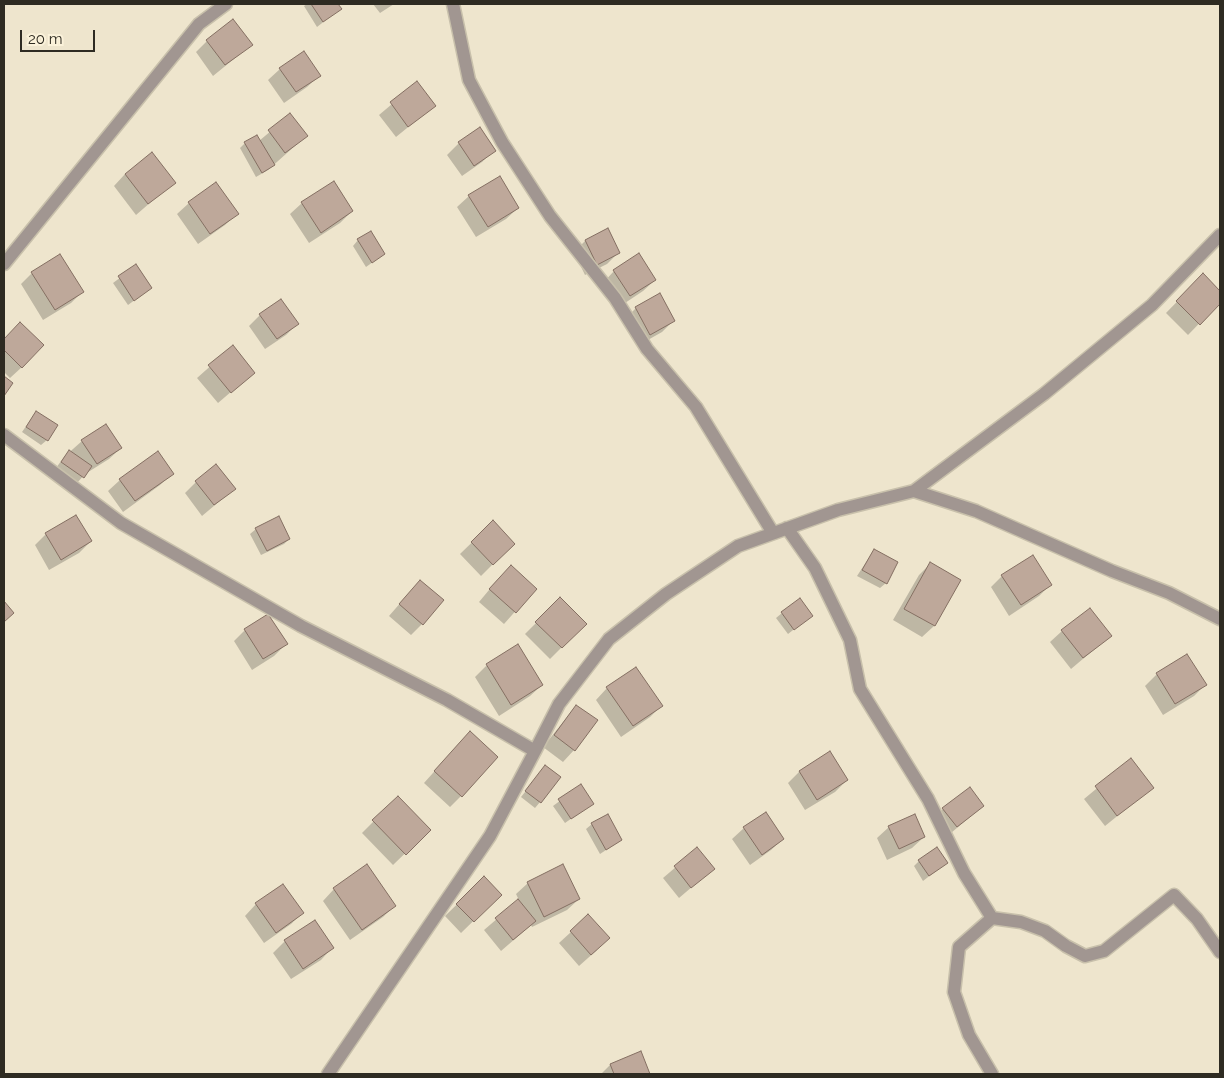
<!DOCTYPE html>
<style>
body{margin:0}
#map{position:relative;width:1224px;height:1078px;overflow:hidden;background:#eee5cd;font-family:Raleway,sans-serif}
canvas{display:block}
.frame{position:absolute;inset:0;border:5px solid #2e2b22;pointer-events:none}
.scale{position:absolute;left:20px;top:30px;width:75px;height:22px;box-sizing:border-box;border:2px solid #2e2b22;border-top:0;padding-left:6px;font-size:15px;line-height:18px;white-space:nowrap;color:#2e2b22;-webkit-text-stroke:4px #fbf2da;paint-order:stroke}
</style>
<div id="map">
<canvas width="1224" height="1078"></canvas>
<div class="frame"></div>
<div class="scale">20 m</div>
</div>
<script>
const context = document.querySelector('canvas').getContext('2d');
context.lineJoin = 'round';
function fill(path, color) {
  context.fillStyle = color;
  context.fill(path, 'evenodd');
}
function poly(rows) {
  const path = new Path2D();
  for (const r of rows) {
    path.moveTo(r[0], r[1]);
    for (let i = 2; i < r.length; i += 2) path.lineTo(r[i], r[i + 1]);
  }
  return path;
}
function stroke(path, color, width, dash) {
  context.strokeStyle = color;
  context.lineWidth = width;
  context.lineCap = dash ? 'butt' : 'round';
  context.setLineDash(dash || []);
  context.stroke(path);
}
const shadow = poly([
 [307,4,336,4,340,9,317,27,304,6],
 [373,4,394,4,380,13],
 [207,41,251,45,213,76,196,52],
 [280,69,319,76,307,87,284,103,268,80],
 [417,83,434,106,396,137,379,115],
 [290,115,306,136,268,170,256,177,240,148,245,143,259,141],
 [480,129,494,150,482,162,462,176,447,155,459,143],
 [125,174,174,182,136,215,114,186],
 [469,196,518,208,506,219,476,237,457,207],
 [189,203,237,213,225,225,198,244,177,214],
 [302,203,352,211,340,223,309,243,290,214],
 [358,240,384,254,366,267,353,246],
 [585,241,619,252,607,264,585,275,574,252],
 [136,266,151,288,128,305,113,283],
 [614,271,655,280,643,291,619,307,603,283],
 [32,273,82,292,71,303,43,320,21,284],
 [1203,275,1220,293,1220,302,1188,335,1166,313],
 [636,308,674,320,662,332,639,345,624,320],
 [260,315,297,324,286,335,265,349,249,326],
 [20,323,22,367,10,378,4,372,4,340],
 [232,347,253,373,218,403,197,378],
 [36,412,47,440,41,445,22,432],
 [82,441,121,448,109,459,85,474,77,483,56,468,64,457],
 [172,474,160,485,123,512,108,491,120,480],
 [196,482,234,489,202,516,185,493],
 [493,522,502,555,481,576,460,554],
 [256,529,289,539,284,544,261,555,250,534],
 [46,534,91,541,79,553,49,570,35,545],
 [874,550,886,583,880,588,857,576],
 [931,563,960,580,934,626,922,637,893,620,919,575],
 [1002,576,1051,584,1039,596,1009,616,991,587],
 [499,578,535,589,504,624,479,602],
 [409,593,422,624,411,635,389,616],
 [560,599,585,624,550,659,525,634],
 [782,613,811,616,788,634,776,618],
 [245,630,286,644,274,656,252,670,234,641],
 [1062,631,1110,636,1071,669,1050,642],
 [517,646,542,685,530,696,499,716,475,677,487,665],
 [1187,655,1205,685,1194,696,1163,715,1145,686,1157,674],
 [607,688,661,706,650,717,621,737,596,700],
 [576,706,574,750,563,762,543,747],
 [458,745,461,796,450,807,424,783],
 [830,753,847,780,835,792,805,810,788,783,799,772],
 [1131,760,1152,788,1105,826,1084,799],
 [545,767,540,802,535,808,521,797],
 [581,785,592,804,565,823,553,806],
 [398,797,429,830,393,865,362,833],
 [983,806,945,838,932,820,943,809],
 [765,813,783,839,771,850,750,865,732,839,744,828],
 [592,824,621,840,600,854,586,829],
 [889,827,924,837,912,848,887,860,877,838],
 [697,849,713,869,679,898,663,878],
 [919,861,946,863,923,881,914,866],
 [484,878,500,895,461,933,445,916],
 [528,883,579,899,567,910,532,927,531,925,501,951,484,930,519,900,516,894],
 [334,889,395,905,383,917,350,940,323,901],
 [256,904,302,913,291,924,264,943,245,916],
 [315,922,332,948,321,960,291,979,273,953,285,941],
 [571,932,597,950,579,966,559,943],
 [640,1053,649,1074,601,1074,610,1065]
]);
const building = poly([
 [311,4,338,4,342,9,323,22,311,4],
 [233,19,253,45,225,65,206,40,233,19],
 [304,51,321,76,296,92,279,68,304,51],
 [417,81,436,106,408,127,390,102,417,81],
 [290,113,308,136,285,153,268,130,290,113],
 [480,127,496,151,474,166,458,142,480,127],
 [257,135,275,165,262,173,244,142,257,135],
 [152,152,176,183,148,204,125,174,152,152],
 [500,176,519,208,488,227,468,195,500,176],
 [334,181,353,211,321,233,301,202,334,181],
 [216,182,239,214,210,234,188,202,216,182],
 [608,228,620,253,597,265,585,240,608,228],
 [371,231,385,254,372,263,357,239,371,231],
 [639,253,656,280,630,296,613,270,639,253],
 [60,254,84,292,55,310,31,272,60,254],
 [136,264,152,288,134,301,118,276,136,264],
 [1203,273,1220,291,1220,304,1200,325,1176,301,1203,273],
 [660,293,675,321,650,335,635,307,660,293],
 [281,299,299,324,277,339,259,314,281,299],
 [20,322,44,345,22,368,4,350,4,339,20,322],
 [233,345,255,373,231,393,208,365,233,345],
 [4,376,13,383,4,396,4,376],
 [36,411,58,425,48,441,26,427,36,411],
 [106,424,122,448,97,464,81,440,106,424],
 [69,450,92,466,84,478,61,462,69,450],
 [158,451,174,474,135,501,119,479,158,451],
 [216,464,236,489,214,505,195,481,216,464],
 [76,515,92,541,61,560,45,533,76,515],
 [279,516,290,539,267,551,255,528,279,516],
 [493,520,515,544,493,565,471,542,493,520],
 [874,549,898,562,887,584,862,570,874,549],
 [1033,555,1052,585,1021,605,1001,575,1033,555],
 [930,562,961,580,935,626,904,609,930,562],
 [511,565,537,589,516,613,489,589,511,565],
 [420,580,444,600,423,625,399,604,420,580],
 [560,597,587,624,562,648,535,622,560,597],
 [800,598,813,616,794,630,781,612,800,598],
 [4,601,14,613,4,622,4,601],
 [1090,608,1112,636,1083,658,1061,630,1090,608],
 [268,614,288,644,263,659,244,629,268,614],
 [518,644,543,685,511,705,486,664,518,644],
 [1187,654,1207,685,1175,704,1156,673,1187,654],
 [636,667,663,706,633,726,606,687,636,667],
 [576,705,598,720,575,751,554,735,576,705],
 [470,731,498,757,462,797,434,771,470,731],
 [830,751,848,780,817,800,799,771,830,751],
 [1131,758,1154,788,1117,816,1095,786,1131,758],
 [545,765,561,777,541,803,525,791,545,765],
 [581,784,594,804,571,819,558,799,581,784],
 [970,787,984,806,957,827,942,808,970,787],
 [398,796,431,830,406,855,372,820,398,796],
 [766,812,784,839,762,855,743,827,766,812],
 [608,814,622,840,606,850,591,823,608,814],
 [915,814,925,837,899,849,888,826,915,814],
 [697,847,715,869,691,888,674,866,697,847],
 [937,847,948,863,929,876,918,860,937,847],
 [367,864,396,906,362,930,333,888,367,864],
 [563,864,580,899,544,917,527,882,563,864],
 [484,876,502,895,474,922,456,904,484,876],
 [283,884,304,913,276,933,255,903,283,884],
 [518,899,536,921,513,940,495,918,518,899],
 [588,914,610,938,591,955,570,931,588,914],
 [315,920,334,948,303,969,284,940,315,920],
 [641,1051,650,1074,614,1074,610,1064,641,1051]
]);
const street = poly([
 [453,4,469,80,502,142,550,216,615,298,647,349,696,407,773,533],
 [4,264,199,24,226,4],
 [4,435,121,523,301,626,447,700,535,751,559,704,609,639,666,594,738,546,838,510,914,491,976,511,1112,571,1169,593,1220,619],
 [914,491,1044,394,1152,305,1220,235],
 [787,528,815,568,850,640,860,689,928,799,964,873,992,918],
 [328,1074,490,836,535,751],
 [992,1074,969,1035,954,992,959,947,992,918,1021,922,1045,931,1066,946,1085,956,1104,951,1174,895,1197,919,1220,952]
]);
fill(shadow, '#0003');
fill(building, '#bea89a');
stroke(building, '#846f62', 1);
stroke(street, '#c8c0ab', 15);
stroke(street, '#a19691', 12);
</script>
